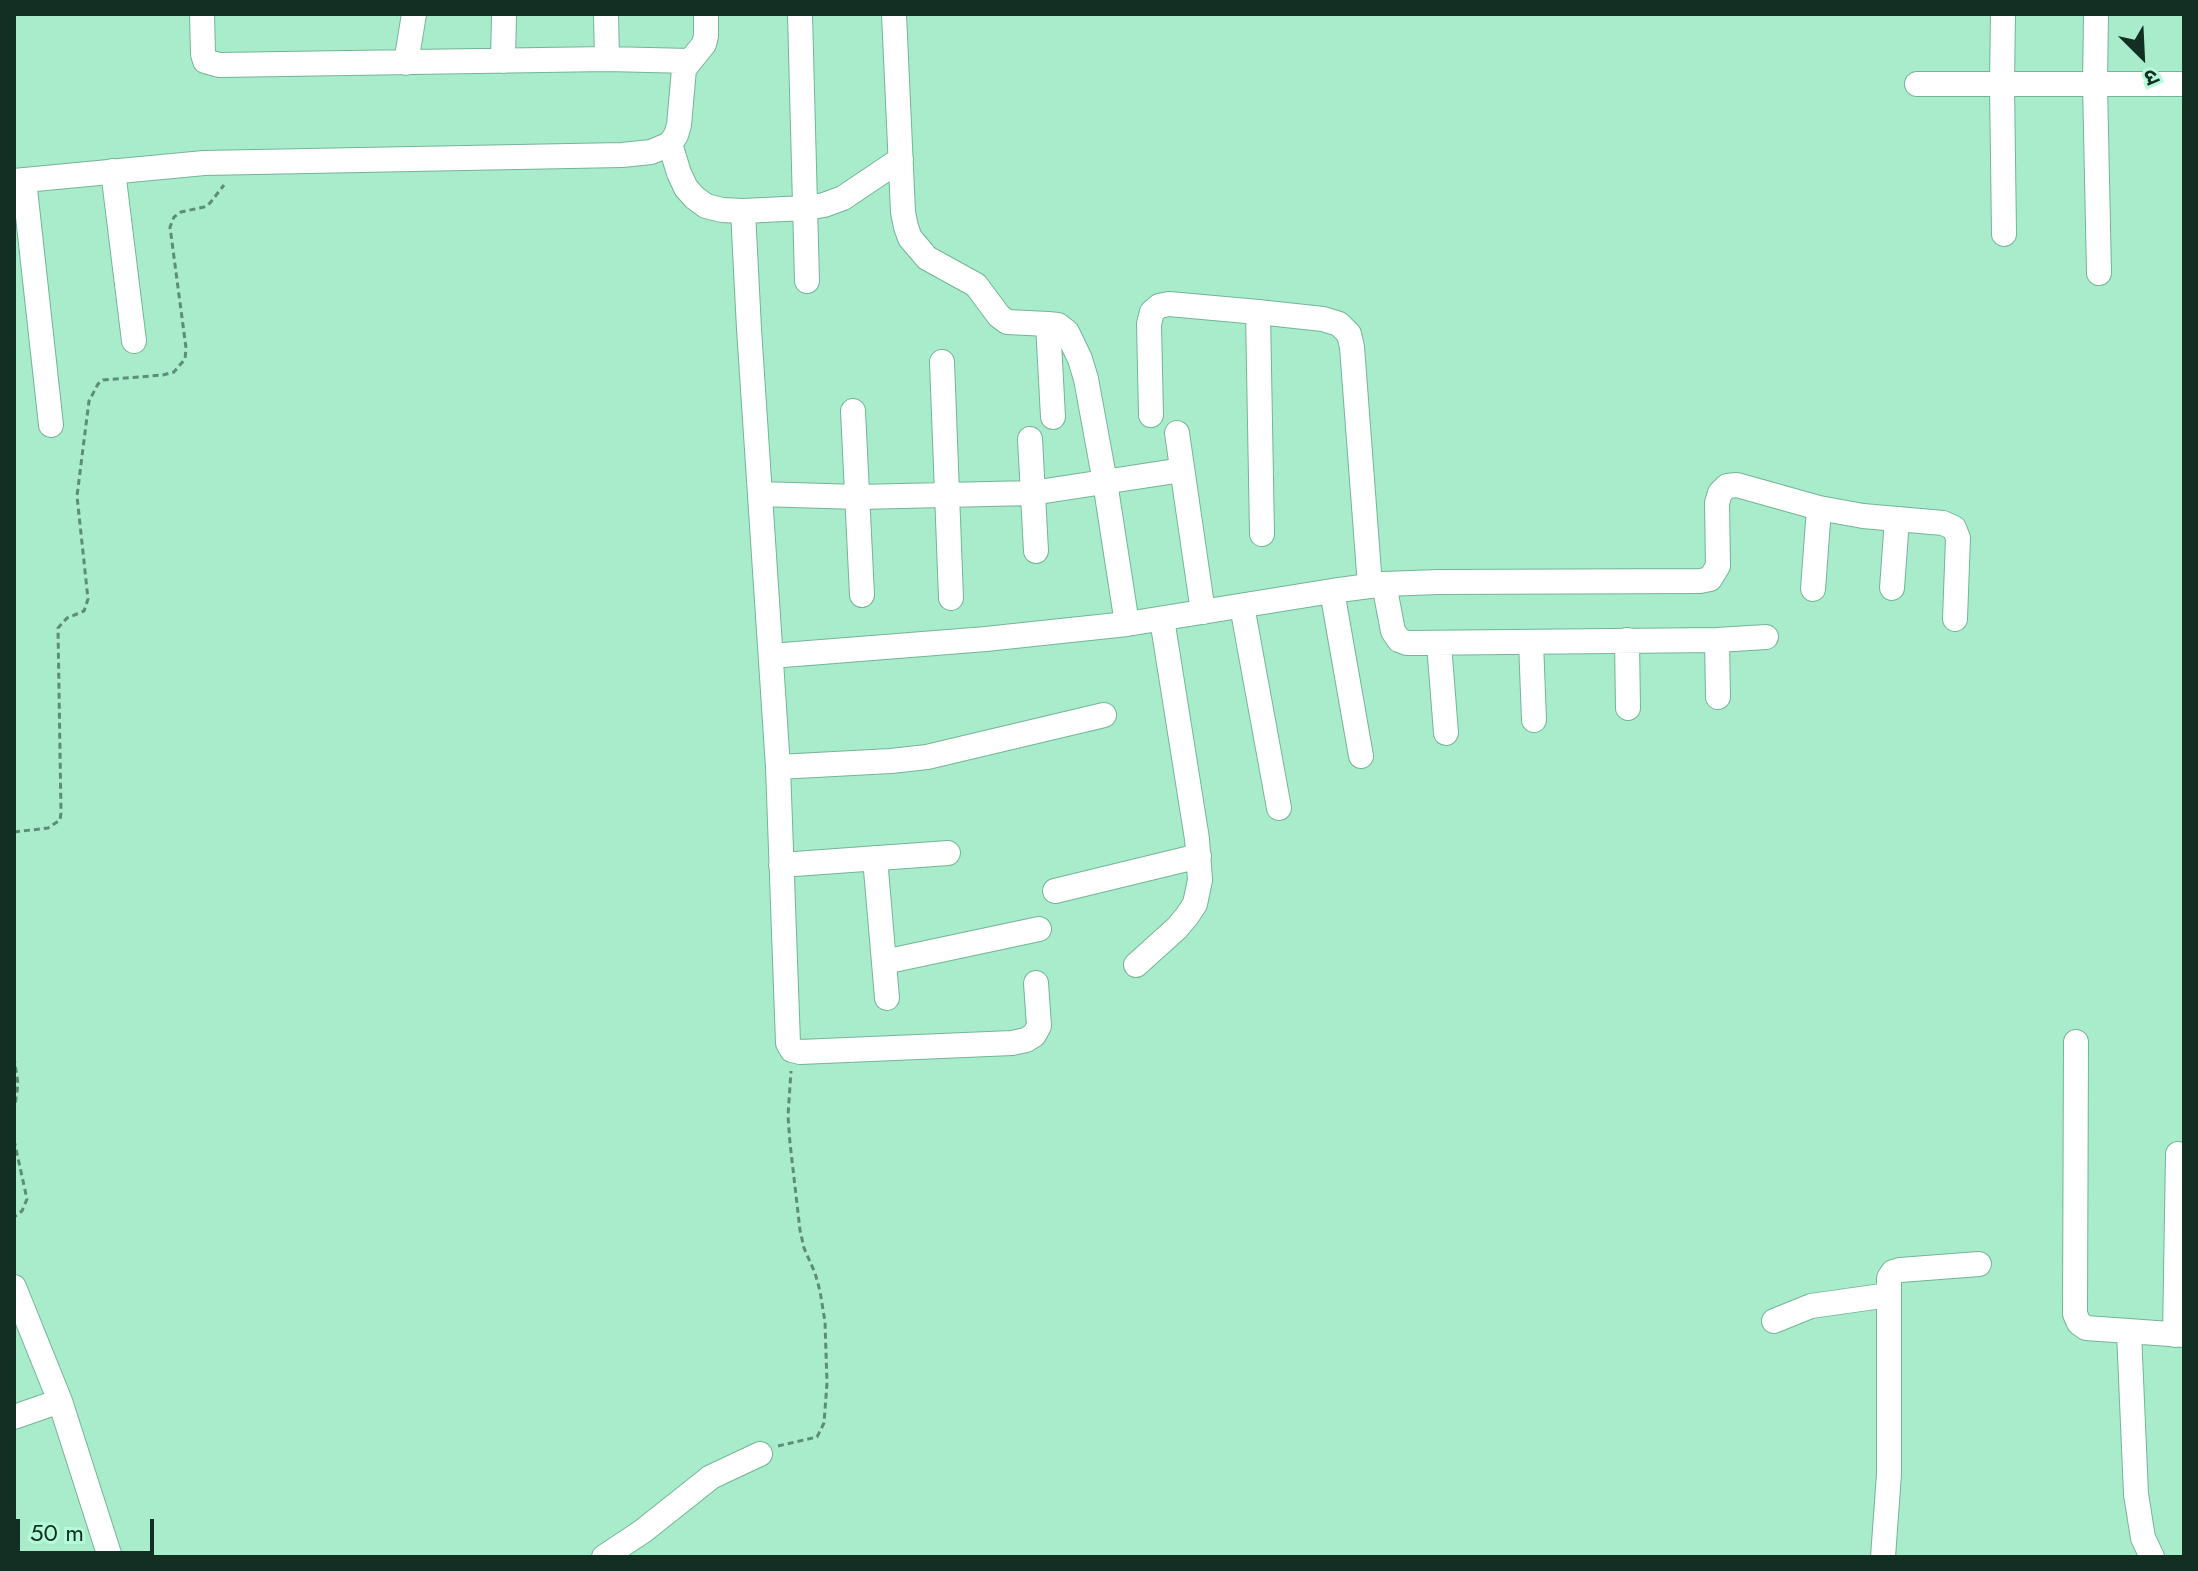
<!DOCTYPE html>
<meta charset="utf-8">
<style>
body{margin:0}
#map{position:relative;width:2198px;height:1571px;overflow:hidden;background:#a8eccc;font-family:Jost,"Noto Sans Devanagari",sans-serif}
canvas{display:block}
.frame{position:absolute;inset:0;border:16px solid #132f23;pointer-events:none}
.north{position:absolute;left:2102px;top:16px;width:80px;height:80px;-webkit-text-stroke:6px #b5fad9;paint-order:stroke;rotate:156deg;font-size:22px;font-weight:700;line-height:32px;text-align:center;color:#132f23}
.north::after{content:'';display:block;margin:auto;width:28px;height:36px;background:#132f23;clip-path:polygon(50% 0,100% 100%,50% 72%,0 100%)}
.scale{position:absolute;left:16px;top:1519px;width:138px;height:36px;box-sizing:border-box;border:4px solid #132f23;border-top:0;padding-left:10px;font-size:24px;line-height:28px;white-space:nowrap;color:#132f23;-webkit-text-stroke:6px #b5fad9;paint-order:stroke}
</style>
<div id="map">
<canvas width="2198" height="1571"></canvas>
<div class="frame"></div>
<div class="north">उ</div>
<div class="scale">50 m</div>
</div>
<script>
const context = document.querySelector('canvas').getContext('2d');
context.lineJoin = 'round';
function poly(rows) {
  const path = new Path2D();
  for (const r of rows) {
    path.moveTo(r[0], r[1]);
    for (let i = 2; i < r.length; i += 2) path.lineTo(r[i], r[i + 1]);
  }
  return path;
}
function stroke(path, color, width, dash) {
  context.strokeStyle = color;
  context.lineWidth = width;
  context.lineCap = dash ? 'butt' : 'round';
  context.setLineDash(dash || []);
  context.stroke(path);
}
const path = poly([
 [14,832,48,828,60,820,61,813,58,628,67,618,84,611,88,599,77,496,89,401,98,384,103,380,163,375,174,372,185,359,186,348,170,227,174,217,181,212,204,207,210,203,224,185],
 [14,1057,18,1084,14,1112],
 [14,1140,27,1199,22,1211,14,1217],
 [778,1446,817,1437,824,1423,827,1383,825,1322,820,1291,815,1273,804,1248,800,1230,790,1143,788,1116,791,1071]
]);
const minor = poly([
 [202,14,203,54,205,61,219,65,607,59,690,61],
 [606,14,607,59],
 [800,14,807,281],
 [894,14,903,212,906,227,910,238,927,258,976,285,999,316,1007,322,1048,324,1058,325,1067,332,1080,359,1086,379,1105,482,1127,624],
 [2003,14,2002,84,2004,234],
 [2096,14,2095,84,2099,273],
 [503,61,504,14],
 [406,63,414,14],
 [1917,84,2184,84],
 [670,144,679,173,686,188,695,198,706,206,722,210,743,211,805,208,824,205,843,198,901,159],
 [113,171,134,341],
 [24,180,51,425],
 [14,181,204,163,622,155,651,152,670,144,676,135,679,125,684,69,704,44,706,36,706,14],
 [743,211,749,329,778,767,788,1043,792,1050,800,1052,1012,1043,1026,1040,1034,1035,1039,1026,1036,983],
 [1258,312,1262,534],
 [1048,324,1053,417],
 [942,362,951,598],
 [853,411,862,595],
 [1151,415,1149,324,1152,312,1159,306,1169,304,1258,312,1323,319,1339,324,1349,334,1352,347,1370,586],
 [1177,433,1203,612],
 [1030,439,1036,551],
 [760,494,858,497,1032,493,1182,470],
 [1384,584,1393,631,1399,640,1407,643,1717,640,1766,637],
 [1892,588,1897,519],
 [1813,589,1819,508],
 [1332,591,1361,756],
 [1242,606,1279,808],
 [1627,640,1628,708],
 [1717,640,1718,697],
 [1531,642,1534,720],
 [1439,644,1446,733],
 [771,656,986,639,1127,624,1332,591,1384,584,1439,582,1700,581,1710,579,1718,566,1717,503,1720,493,1727,486,1737,485,1819,508,1863,516,1943,523,1954,528,1958,538,1955,619],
 [778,767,891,761,927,757,1104,715],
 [875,858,887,998],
 [781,865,948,853],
 [1055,891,1199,856],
 [884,962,1039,929],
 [1136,965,1177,928,1187,916,1195,904,1200,880,1197,839,1162,619],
 [2076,1042,2075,1314,2079,1323,2086,1328,2184,1335],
 [14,1287,60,1401,110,1557],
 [1774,1321,1811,1306,1889,1295],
 [2129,1332,2136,1494,2143,1538,2152,1557],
 [2175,1335,2178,1154],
 [14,1417,60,1401],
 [604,1557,643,1531,711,1477,760,1454],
 [1883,1557,1889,1474,1889,1278,1893,1272,1900,1270,1979,1264]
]);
stroke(minor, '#73b597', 26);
stroke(path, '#5d8d77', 3, [6, 4]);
stroke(minor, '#fff', 24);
</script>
